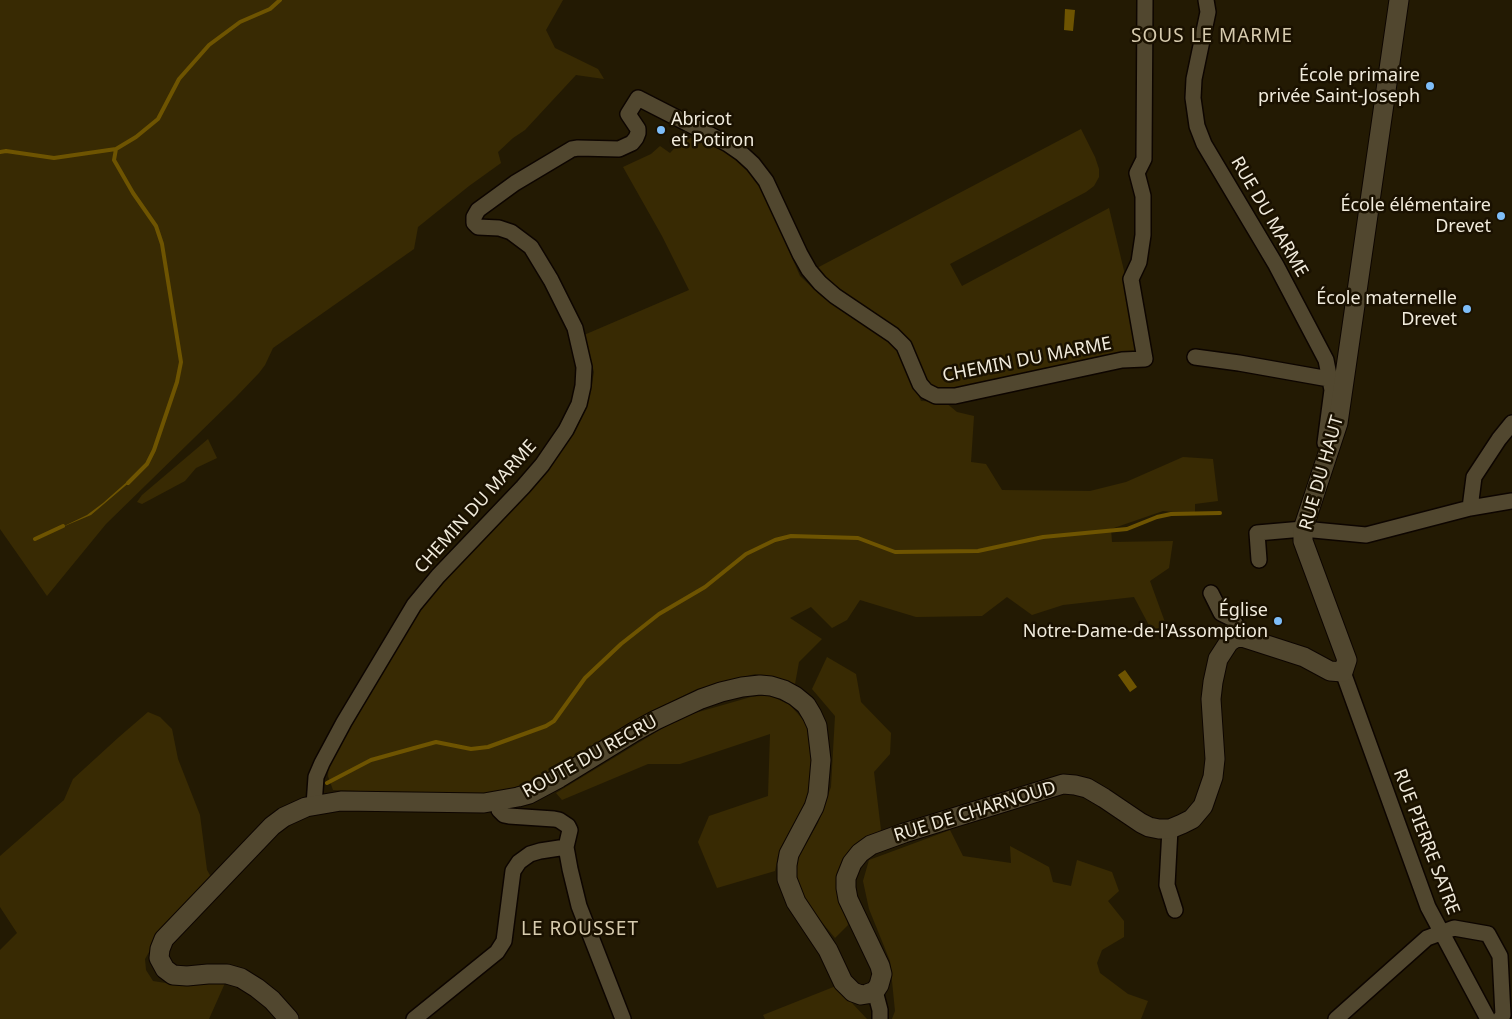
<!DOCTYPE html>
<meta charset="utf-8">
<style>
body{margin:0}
canvas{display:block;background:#231a03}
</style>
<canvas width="1512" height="1019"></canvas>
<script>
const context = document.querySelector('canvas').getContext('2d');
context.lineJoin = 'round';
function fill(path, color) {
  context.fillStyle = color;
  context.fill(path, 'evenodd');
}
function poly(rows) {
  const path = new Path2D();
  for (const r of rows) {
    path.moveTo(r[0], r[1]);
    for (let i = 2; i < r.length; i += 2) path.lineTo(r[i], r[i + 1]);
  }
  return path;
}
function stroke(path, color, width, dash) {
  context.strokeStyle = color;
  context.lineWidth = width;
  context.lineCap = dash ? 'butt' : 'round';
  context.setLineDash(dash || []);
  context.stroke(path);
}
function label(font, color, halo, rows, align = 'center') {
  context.font = font + ' "Noto Sans",sans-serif';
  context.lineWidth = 5;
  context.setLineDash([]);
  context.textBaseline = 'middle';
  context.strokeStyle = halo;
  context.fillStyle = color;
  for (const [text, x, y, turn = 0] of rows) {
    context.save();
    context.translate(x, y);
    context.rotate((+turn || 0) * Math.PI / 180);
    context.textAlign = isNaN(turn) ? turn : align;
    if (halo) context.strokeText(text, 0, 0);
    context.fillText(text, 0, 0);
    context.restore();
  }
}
const green = poly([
 [0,0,563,0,546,30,555,48,598,69,604,79,576,75,525,130,513,138,498,152,501,163,469,186,418,227,414,249,273,348,265,365,259,373,235,398,106,524,47,596,0,529],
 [1081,129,1095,157,1099,169,1099,177,1094,186,1086,192,950,264,962,286,1109,208,1136,321,1138,350,1133,355,951,393,923,382,906,341,835,292,815,269],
 [684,138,702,138,712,142,742,164,759,182,800,276,821,296,886,336,897,348,921,401,945,402,957,412,974,416,971,462,986,464,1002,490,1090,491,1126,482,1183,457,1213,459,1218,501,1195,504,1195,514,1163,511,1111,529,1112,542,1173,541,1169,568,1150,581,1166,625,1152,631,1134,597,1063,605,1032,615,1007,597,982,616,916,617,860,600,847,620,832,628,811,607,790,618,822,639,799,662,795,684,755,674,697,689,660,707,545,779,511,794,481,796,333,790,328,776,329,760,394,648,442,581,507,514,563,448,583,414,592,384,594,372,584,335,689,290,662,236,623,167,651,154,660,146,670,153],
 [208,439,217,458,196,468,185,481,142,504,137,502,142,495],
 [827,657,856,674,861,702,891,733,890,754,874,772,881,830,849,857,839,877,848,925,835,938,796,891,796,862,818,823,831,787,835,716,812,689],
 [769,695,790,705,806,723,816,755,806,808,785,842,778,856,775,871,717,888,698,842,709,816,768,796,770,734,680,764,648,764,562,800,556,793,681,717,751,697],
 [148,712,160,717,172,729,178,759,200,815,207,870,211,877,161,931,145,959,146,970,153,981,178,985,225,983,209,1019,0,1019,0,950,17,933,0,907,0,856,64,800,73,779,119,737],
 [950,830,963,856,1011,863,1010,846,1049,867,1053,882,1071,886,1077,860,1112,872,1119,891,1108,901,1124,921,1124,937,1102,950,1097,963,1100,973,1128,994,1148,1001,1141,1019,892,1019,895,1011,890,961,869,909,863,881,869,860],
 [836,986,867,1019,765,1019,763,1015]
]);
const water = poly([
 [1065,9,1075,10,1073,31,1064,30],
 [129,480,131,481,91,515,60,528,87,515,103,503],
 [1125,670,1137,687,1130,692,1118,675]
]);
const stream = poly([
 [116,149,114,160,133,193,156,226,162,244,181,362,177,382,154,450,147,464,128,483],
 [0,152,6,151,54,158,116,149,136,137,158,119,179,79,209,45,240,22,270,9,280,0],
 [35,539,63,526],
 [327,783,371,760,436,742,471,749,488,747,546,726,554,721,585,678,621,644,659,614,705,587,746,554,775,540,791,536,858,538,895,552,978,551,1043,537,1127,529,1157,517,1171,514,1220,513]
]);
const minor = poly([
 [1206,0,1208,12,1194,79,1193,98,1197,126,1204,144,1276,265,1326,360,1332,390,1325,443,1327,445],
 [1195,357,1239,363,1329,379],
 [1470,508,1474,477,1499,439,1512,423],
 [1259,560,1257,533,1303,529,1366,535,1470,508,1512,501],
 [1211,593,1221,613,1233,619,1242,637],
 [1343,672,1428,907,1488,1019],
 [499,801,499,810,504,815,509,816,554,819,559,820,568,826,570,830,566,847,570,869,579,906,623,1019],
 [314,805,316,777,322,763,344,722,414,605,438,576,523,487,542,465,566,430,579,404,583,386,584,367,575,328,551,280,531,247,511,232,499,228,478,227,474,223,474,217,478,210,515,183,572,149,578,148,619,149,632,143,636,138,638,133,638,129,628,114,638,98,728,144,741,153,753,164,766,181,800,254,809,270,820,283,835,296,893,335,904,346,920,384,926,391,936,396,955,396,1122,360,1145,359,1131,279,1139,262,1143,235,1143,196,1137,173,1144,159,1145,0],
 [1170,829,1167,885,1175,910],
 [875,991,880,1010,880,1019],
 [414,1019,497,952,504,941,513,871,519,862,530,854,540,851,566,847],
 [1336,1019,1427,938,1454,928,1488,934,1500,956,1503,1015,1500,1019]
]);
const tertiary = poly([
 [289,1019,272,1000,257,988,241,978,227,974,208,974,187,976,173,975,165,969,159,958,160,949,164,939,272,826,284,817,306,807,341,801,484,803,518,797,529,794,559,778,634,732,656,720,701,699,721,692,742,687,760,685,771,686,784,690,795,696,806,705,812,715,817,726,821,760,818,794,814,807,789,854,787,865,787,879,796,902,828,950,843,982,853,992,861,995,867,994,875,991,879,985,882,974,880,966,848,899,846,888,846,878,852,863,860,853,871,845,904,833,1063,784,1075,785,1087,788,1104,798,1141,823,1149,827,1159,829,1170,829,1182,824,1192,819,1203,806,1213,777,1215,759,1211,699,1213,682,1218,659,1229,642,1235,638,1242,637,1304,657,1330,671,1343,672,1347,660,1303,541,1303,529,1338,423,1399,0]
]);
const markers = [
 [1430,86,5,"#7ebef9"],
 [661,130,5,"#7ebef9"],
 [1501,216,5,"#7ebef9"],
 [1467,309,5,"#7ebef9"],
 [1278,621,5,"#7ebef9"]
];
const poiNames = [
 ["École primaire",1420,76],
 ["privée Saint-Joseph",1420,97],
 ["Abricot",671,120,"left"],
 ["et Potiron",671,141,"left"],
 ["École élémentaire",1491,206],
 ["Drevet",1491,227],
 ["École maternelle",1457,299],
 ["Drevet",1457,320],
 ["Église",1268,611],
 ["Notre-Dame-de-l'Assomption",1268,632]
];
const streetNames = [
 ["RUE DU MARME",1269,217,60],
 ["CHEMIN DU MARME",1027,360,-11],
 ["RUE DU HAUT",1322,473,-74],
 ["CHEMIN DU MARME",476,507,-48],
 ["ROUTE DU RECRU",590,757,-29],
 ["RUE DE CHARNOUD",975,812,-17],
 ["RUE PIERRE SATRE",1426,842,69]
];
const neighbourhoodNames = [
 ["SOUS LE MARME",1212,37],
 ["LE ROUSSET",580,930]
];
fill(green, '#382a03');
fill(water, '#6e5401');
stroke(stream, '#6e5401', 4);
stroke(minor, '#0d0500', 18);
stroke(tertiary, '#0d0500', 21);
stroke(minor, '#51472f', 15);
stroke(tertiary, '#51472f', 19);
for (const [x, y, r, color] of markers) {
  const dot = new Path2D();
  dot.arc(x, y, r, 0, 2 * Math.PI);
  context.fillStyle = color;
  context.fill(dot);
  stroke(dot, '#1a1100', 2);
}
label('18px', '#f1ebdc', '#1a1100', poiNames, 'right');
label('18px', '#f1ebdc', '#1a1100', streetNames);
context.letterSpacing = '1px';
label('19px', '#d7cbae', '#1a1100', neighbourhoodNames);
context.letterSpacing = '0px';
</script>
